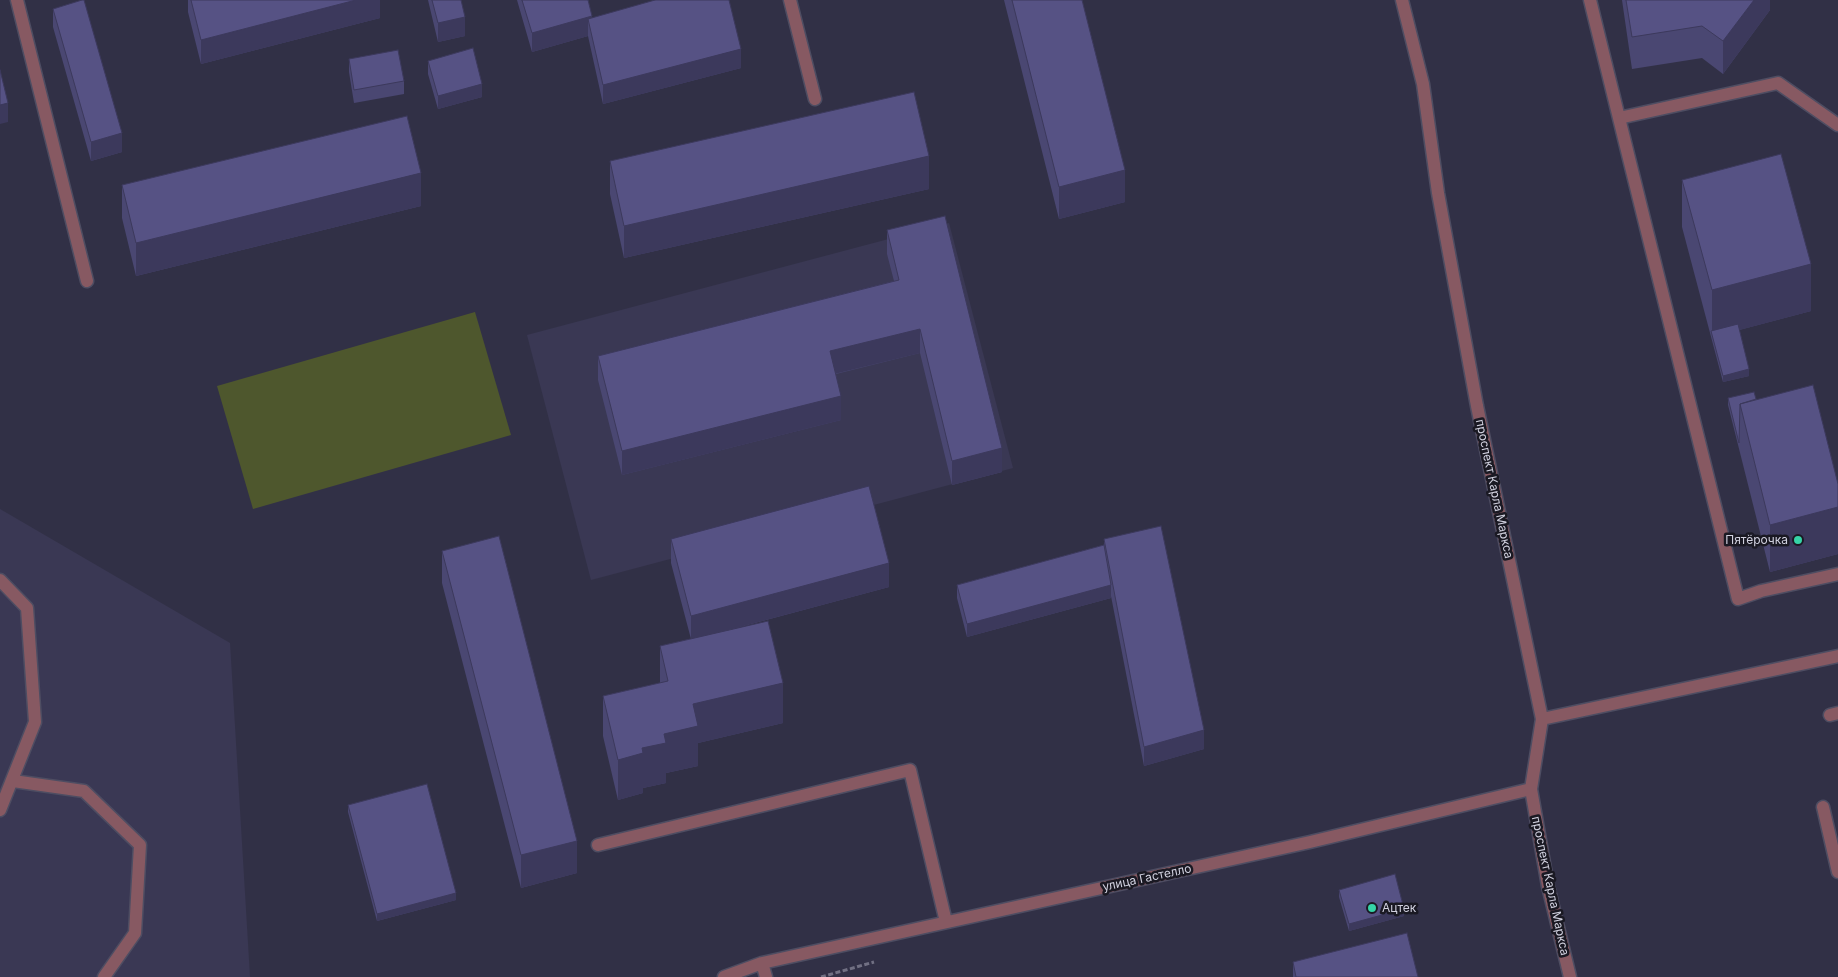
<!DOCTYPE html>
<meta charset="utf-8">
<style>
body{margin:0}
canvas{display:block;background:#313046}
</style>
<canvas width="1838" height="977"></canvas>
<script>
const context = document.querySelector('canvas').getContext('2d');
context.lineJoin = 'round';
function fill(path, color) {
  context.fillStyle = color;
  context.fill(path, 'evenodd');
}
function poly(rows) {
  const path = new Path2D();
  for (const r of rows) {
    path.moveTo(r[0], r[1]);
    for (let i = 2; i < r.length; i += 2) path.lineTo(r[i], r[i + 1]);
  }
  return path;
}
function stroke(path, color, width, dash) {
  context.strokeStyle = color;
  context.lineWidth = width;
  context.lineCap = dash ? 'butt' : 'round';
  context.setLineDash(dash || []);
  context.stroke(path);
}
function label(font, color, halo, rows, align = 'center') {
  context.font = font + ' Inter,sans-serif';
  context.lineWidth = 5;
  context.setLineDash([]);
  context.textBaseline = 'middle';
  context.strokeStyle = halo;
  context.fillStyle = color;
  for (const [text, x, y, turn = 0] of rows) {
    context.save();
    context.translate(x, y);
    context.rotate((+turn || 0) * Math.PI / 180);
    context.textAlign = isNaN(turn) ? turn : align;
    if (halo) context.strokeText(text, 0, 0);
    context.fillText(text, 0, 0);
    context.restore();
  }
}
const built = poly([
 [949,223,1013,468,591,580,527,335],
 [0,509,230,643,250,977,0,977]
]);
const green = poly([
 [475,312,511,435,253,509,217,386]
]);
const path = poly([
 [821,977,874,962]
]);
const minor = poly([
 [17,0,87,281],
 [790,0,815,99],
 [1402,0,1423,84,1438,193,1477,406,1542,719,1531,789,1548,886,1570,977],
 [1590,0,1619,118],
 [1838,125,1778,83,1619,118,1738,599,1761,591,1838,574],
 [0,580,27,608,35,722,0,810],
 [1830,715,1838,713],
 [1542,719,1838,656],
 [13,781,84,791,140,845,135,933,104,977],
 [1823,807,1838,872],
 [598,845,910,770,946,922],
 [762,963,766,977],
 [724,977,762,963,1310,842,1531,789]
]);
const wall = poly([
 [188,0,380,0,380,18,201,64,188,12],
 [428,0,461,0,465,36,438,42],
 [517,0,588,0,592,18,741,68,603,104,588,36,532,52],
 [1004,0,1082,0,1125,202,1059,219],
 [1622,0,1770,0,1770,10,1723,74,1702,58,1632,69],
 [53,9,122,152,91,161,53,27],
 [349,59,404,81,404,94,354,103,349,72],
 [428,61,482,97,438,109,428,74],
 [610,161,929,189,624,258,610,194],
 [1682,180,1811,311,1739,330,1749,376,1723,382,1682,227],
 [122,185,421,206,136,276,122,218],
 [887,230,1002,472,952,485,920,353,836,374,841,420,622,475,598,380,598,356,894,281,887,254],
 [1728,398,1756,399,1838,484,1838,554,1770,572,1728,405],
 [671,539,889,587,714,634,783,723,698,743,698,766,666,773,666,783,643,788,643,793,618,800,603,736,603,696,660,683,660,646,691,639,671,563],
 [1104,539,1204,749,1144,766,1111,596,1111,598,967,637,957,598,957,585,1104,545],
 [442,551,577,873,521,888,442,583],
 [348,805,456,900,377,921,348,812],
 [1339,890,1404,916,1349,931,1339,897],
 [1293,962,1418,977,1293,977]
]);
const shadedWall = poly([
 [356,0,380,0,380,18,201,64,201,40],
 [1754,0,1770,0,1770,10,1723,74,1723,41],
 [592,16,592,34,588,19,588,36,532,52,532,33],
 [465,17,465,36,438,42,438,23],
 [741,49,741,68,603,104,603,85],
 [482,84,482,97,438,109,438,96],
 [8,103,8,122,0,124,0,105],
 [122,133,122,152,91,161,91,142],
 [929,156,929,189,624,258,624,226],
 [1125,170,1125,202,1059,219,1059,187],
 [421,173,421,206,136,276,136,243],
 [1811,264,1811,311,1713,337,1712,331,1712,290],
 [920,329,920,353,830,375,830,351],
 [1749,369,1749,376,1723,382,1723,376],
 [841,396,841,420,622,475,622,451],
 [1002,448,1002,472,952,485,952,461],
 [1838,507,1838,554,1770,572,1770,525],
 [889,563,889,587,691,640,691,616],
 [1111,585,1111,598,967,637,967,624],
 [783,683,783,723,698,743,698,766,666,773,666,783,643,788,643,793,618,800,618,760,642,748,664,734,693,704],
 [1204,730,1204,749,1144,766,1144,747],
 [577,841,577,873,521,888,521,855],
 [456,893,456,900,377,921,377,914],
 [1404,909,1404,916,1349,931,1349,924]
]);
const building = poly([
 [82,0,84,0,122,133,91,142,53,9,82,0],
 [191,0,356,0,201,40,191,0],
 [432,0,461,0,465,17,438,23,432,0],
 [522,0,588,0,592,16,532,33,522,0],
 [655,0,729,0,741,49,603,85,588,19,655,0],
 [1012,0,1082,0,1125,170,1059,187,1012,0],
 [1626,0,1754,0,1723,41,1702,26,1632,37,1626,0],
 [473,48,482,84,438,96,428,61,473,48],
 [398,50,404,81,354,90,349,59,398,50],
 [0,70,8,103,0,105,0,70],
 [914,92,929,156,624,226,610,161,914,92],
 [407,116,421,173,136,243,122,185,407,116],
 [1781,154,1811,264,1712,290,1682,180,1781,154],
 [945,216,1002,448,952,461,920,329,830,351,841,396,622,451,598,356,899,280,887,230,945,216],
 [1738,324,1749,369,1723,376,1711,331,1738,324],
 [1813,385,1838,484,1838,507,1770,525,1740,404,1813,385],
 [1754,392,1756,399,1740,404,1739,443,1728,398,1754,392],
 [869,486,889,563,691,616,671,539,869,486],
 [1161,526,1204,730,1144,747,1104,539,1161,526],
 [499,536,577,841,521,855,442,551,499,536],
 [1104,545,1111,585,967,624,957,585,1104,545],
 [768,621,783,683,693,704,698,726,664,734,666,743,642,748,643,753,618,760,603,696,668,681,660,646,768,621],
 [427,784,456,893,377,914,348,805,427,784],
 [1395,874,1404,909,1349,924,1339,890,1395,874],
 [1407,933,1418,977,1296,977,1293,962,1407,933]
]);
const markers = [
 [1798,540,5,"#36d4a7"],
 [1372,908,5,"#36d4a7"]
];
const streetNames = [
 ["проспект Карла Маркса",1494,489,78],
 ["улица Гастелло",1147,878,-12],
 ["проспект Карла Маркса",1550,886,78]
];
const poiNames = [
 ["Пятёрочка",1788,540],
 ["Ацтек",1382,908,"left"]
];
fill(built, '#3a3854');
fill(green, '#4e572d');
stroke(minor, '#4e4d62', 15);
stroke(path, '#717083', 3, [5, 2.5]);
stroke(minor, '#875962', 12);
fill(wall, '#4a4772');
fill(shadedWall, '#3c395c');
fill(building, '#565284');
stroke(building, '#3c395c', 1);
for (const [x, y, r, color] of markers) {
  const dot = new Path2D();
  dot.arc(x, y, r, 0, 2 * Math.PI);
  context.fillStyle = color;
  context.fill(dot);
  stroke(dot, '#1a1923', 2);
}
label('12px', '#d1d1df', '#1a1923', streetNames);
label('12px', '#d1d1df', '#1a1923', poiNames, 'right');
</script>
